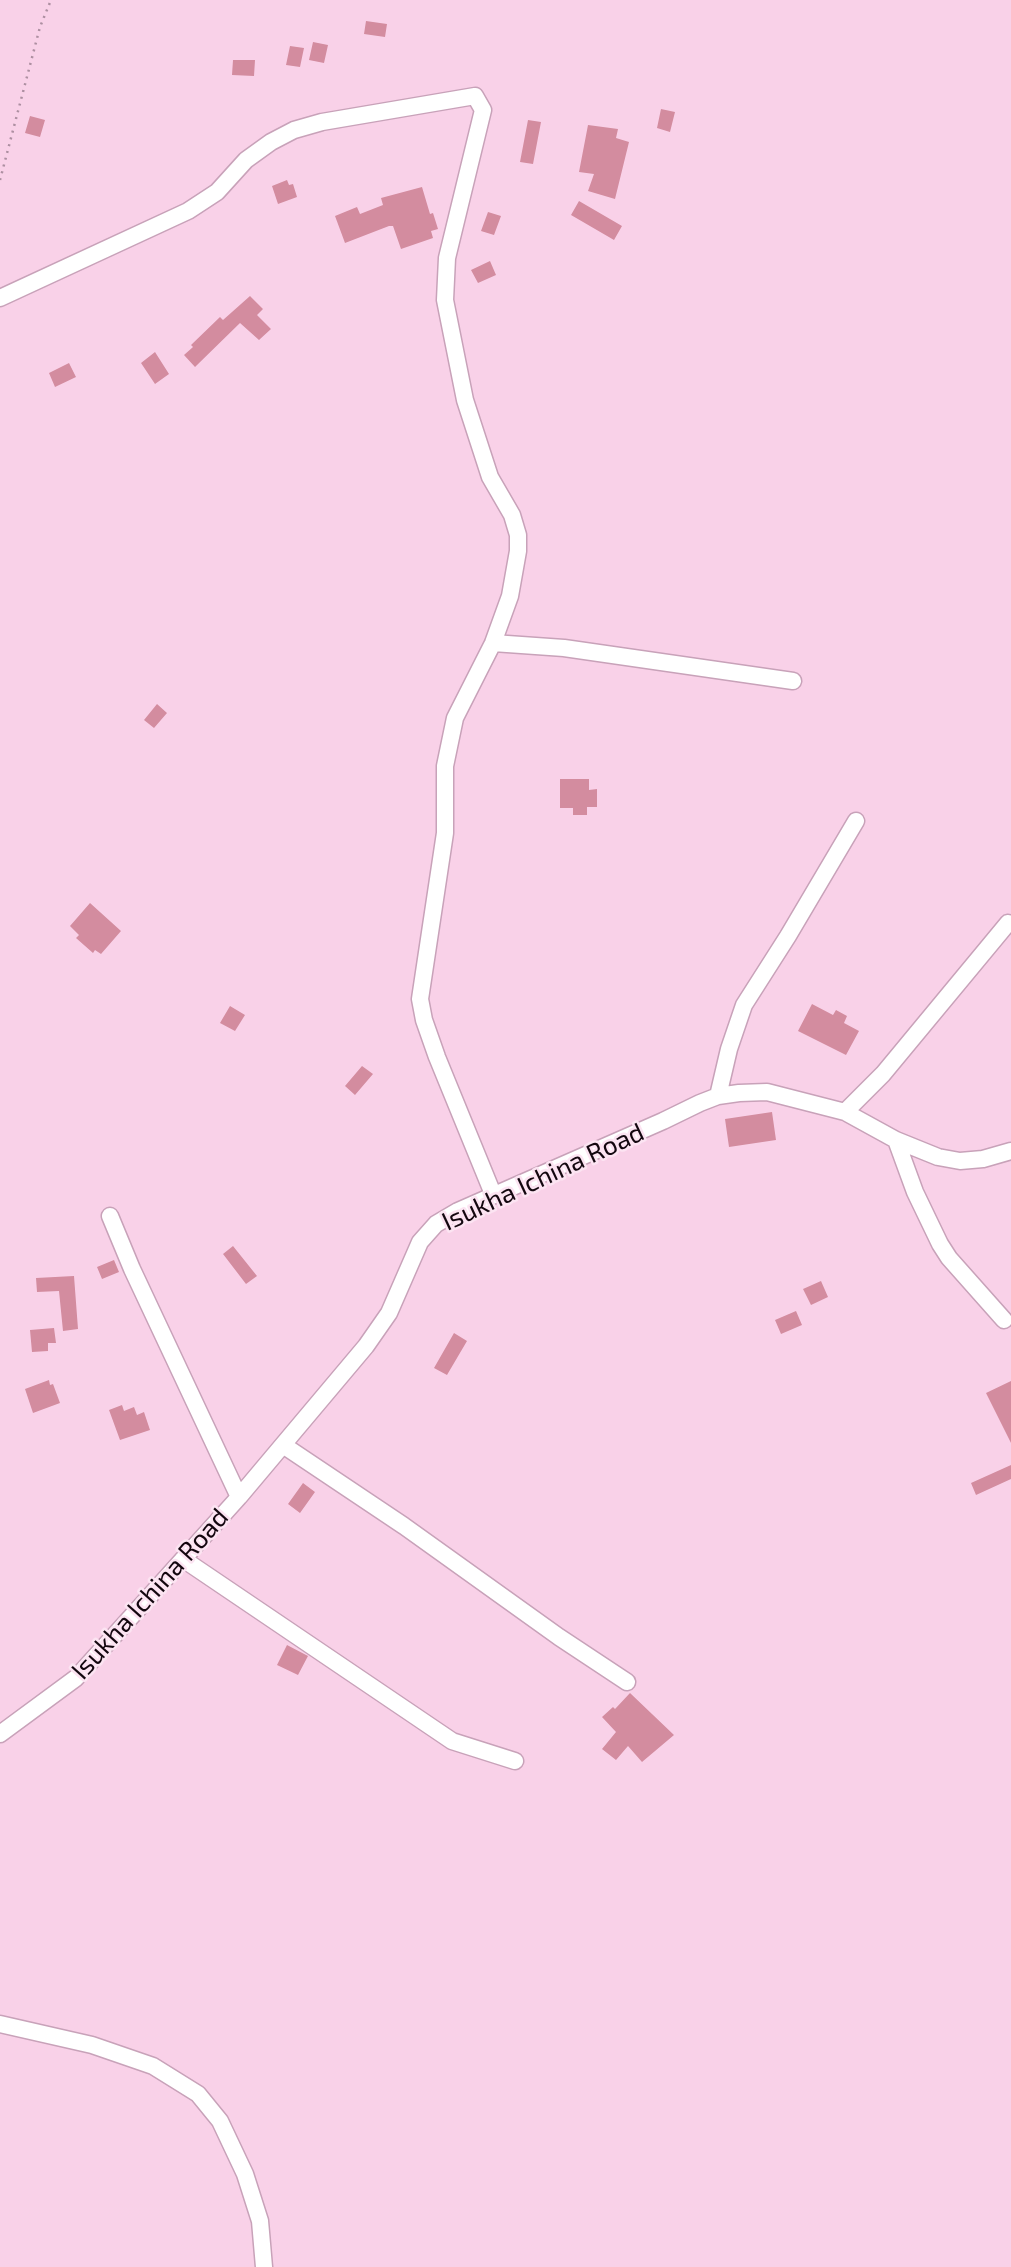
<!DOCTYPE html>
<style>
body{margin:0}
canvas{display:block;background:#f9d1e8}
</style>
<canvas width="1011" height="2267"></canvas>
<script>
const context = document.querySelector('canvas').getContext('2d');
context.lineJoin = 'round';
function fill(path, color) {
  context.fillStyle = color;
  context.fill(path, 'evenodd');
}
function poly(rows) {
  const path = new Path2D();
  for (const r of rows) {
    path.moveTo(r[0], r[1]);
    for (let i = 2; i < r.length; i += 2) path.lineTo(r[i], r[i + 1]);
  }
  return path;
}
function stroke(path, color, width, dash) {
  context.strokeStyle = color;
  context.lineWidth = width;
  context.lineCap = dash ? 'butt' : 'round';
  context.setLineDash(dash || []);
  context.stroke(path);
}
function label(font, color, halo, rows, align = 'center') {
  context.font = font + ' "Exo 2",sans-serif';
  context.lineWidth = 5;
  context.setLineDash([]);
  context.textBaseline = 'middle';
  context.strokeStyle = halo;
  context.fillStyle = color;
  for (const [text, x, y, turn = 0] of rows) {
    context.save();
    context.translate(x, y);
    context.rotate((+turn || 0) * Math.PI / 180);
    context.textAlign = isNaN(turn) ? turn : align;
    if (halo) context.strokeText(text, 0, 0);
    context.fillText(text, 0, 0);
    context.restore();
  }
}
const building = poly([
 [366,21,387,24,385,37,364,34],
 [313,42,328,45,324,63,309,60],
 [290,46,304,48,300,67,286,65],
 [233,60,255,60,254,76,232,75],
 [661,109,675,112,670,132,657,128],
 [30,116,45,120,40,137,25,133],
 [528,120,541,122,533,164,520,162],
 [588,125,618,129,616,138,629,142,615,199,588,191,594,174,579,172],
 [287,180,289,185,293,184,297,197,278,204,272,186],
 [422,187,430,214,433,213,438,229,431,231,433,238,401,249,393,226,389,226,345,243,335,216,357,207,360,214,383,205,381,198],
 [579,201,622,226,614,240,571,215],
 [488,212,501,216,494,235,481,231],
 [490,261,496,275,478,283,471,270],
 [250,296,263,309,257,315,271,329,259,340,240,323,195,367,184,355,193,347,191,345,220,317,223,320],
 [155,352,169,374,155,384,141,363],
 [69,363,76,377,55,387,49,373],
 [157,704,167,713,154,728,144,720],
 [560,779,589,779,589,790,597,789,597,807,587,807,587,815,573,815,573,808,560,808],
 [90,903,121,931,101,954,95,950,93,953,76,938,79,935,70,926],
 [812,1004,833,1015,836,1010,847,1016,844,1023,859,1031,846,1055,798,1031],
 [230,1006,245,1015,235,1031,220,1023],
 [362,1066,373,1074,355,1095,345,1086],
 [772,1112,776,1140,729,1147,725,1119],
 [233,1246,257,1276,246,1284,223,1254],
 [114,1260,119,1272,102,1279,97,1267],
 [74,1276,78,1329,63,1331,59,1291,37,1292,36,1278],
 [821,1281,828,1297,811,1305,803,1289],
 [796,1311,802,1325,781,1334,775,1320],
 [54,1328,56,1343,48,1343,48,1351,32,1352,30,1330],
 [454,1333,467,1341,447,1375,434,1368],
 [49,1380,50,1385,53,1384,60,1403,33,1413,25,1389],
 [1011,1381,1011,1443,986,1393],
 [122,1405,124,1411,134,1407,137,1415,144,1412,150,1430,120,1440,109,1410],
 [1011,1465,1011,1479,976,1495,971,1483],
 [303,1483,315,1492,300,1513,288,1504],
 [287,1645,308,1656,298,1675,277,1665],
 [630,1693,674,1735,642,1762,628,1746,616,1760,602,1749,616,1732,602,1717,613,1707,615,1709]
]);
const path = poly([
 [0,180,40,27,51,0]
]);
const street = poly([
 [0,298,188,211,217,192,246,160,271,142,294,130,322,122,475,96,483,110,447,258,445,300,465,400,490,477,512,515,518,535,518,551,510,596,493,643,455,718,445,766,445,833,420,999,424,1020,437,1057,493,1194],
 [493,643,564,648,793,681],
 [718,1096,729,1049,744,1005,788,936,856,821],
 [845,1112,883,1074,1008,923],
 [896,1140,915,1192,940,1244,949,1258,1004,1320],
 [110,1216,132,1269,239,1497],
 [283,1445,404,1526,559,1637,627,1682],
 [183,1559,452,1741,515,1761],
 [0,1734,76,1678,239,1497,366,1346,389,1313,420,1242,436,1224,458,1211,663,1121,700,1103,718,1096,739,1093,767,1092,845,1112,896,1140,938,1157,960,1161,983,1159,1011,1151],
 [0,2024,92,2045,153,2066,198,2094,220,2121,245,2174,260,2221,264,2267]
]);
const streetNames = [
 ["Isukha Ichina Road",543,1177,-25],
 ["Isukha Ichina Road",150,1594,-48]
];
fill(building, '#d38c9f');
stroke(street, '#c8a2b9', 19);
stroke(path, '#ad8fa1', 2.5, [2, 5]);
stroke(street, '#fff', 16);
label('26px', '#13070f', '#fce4f2', streetNames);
</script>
